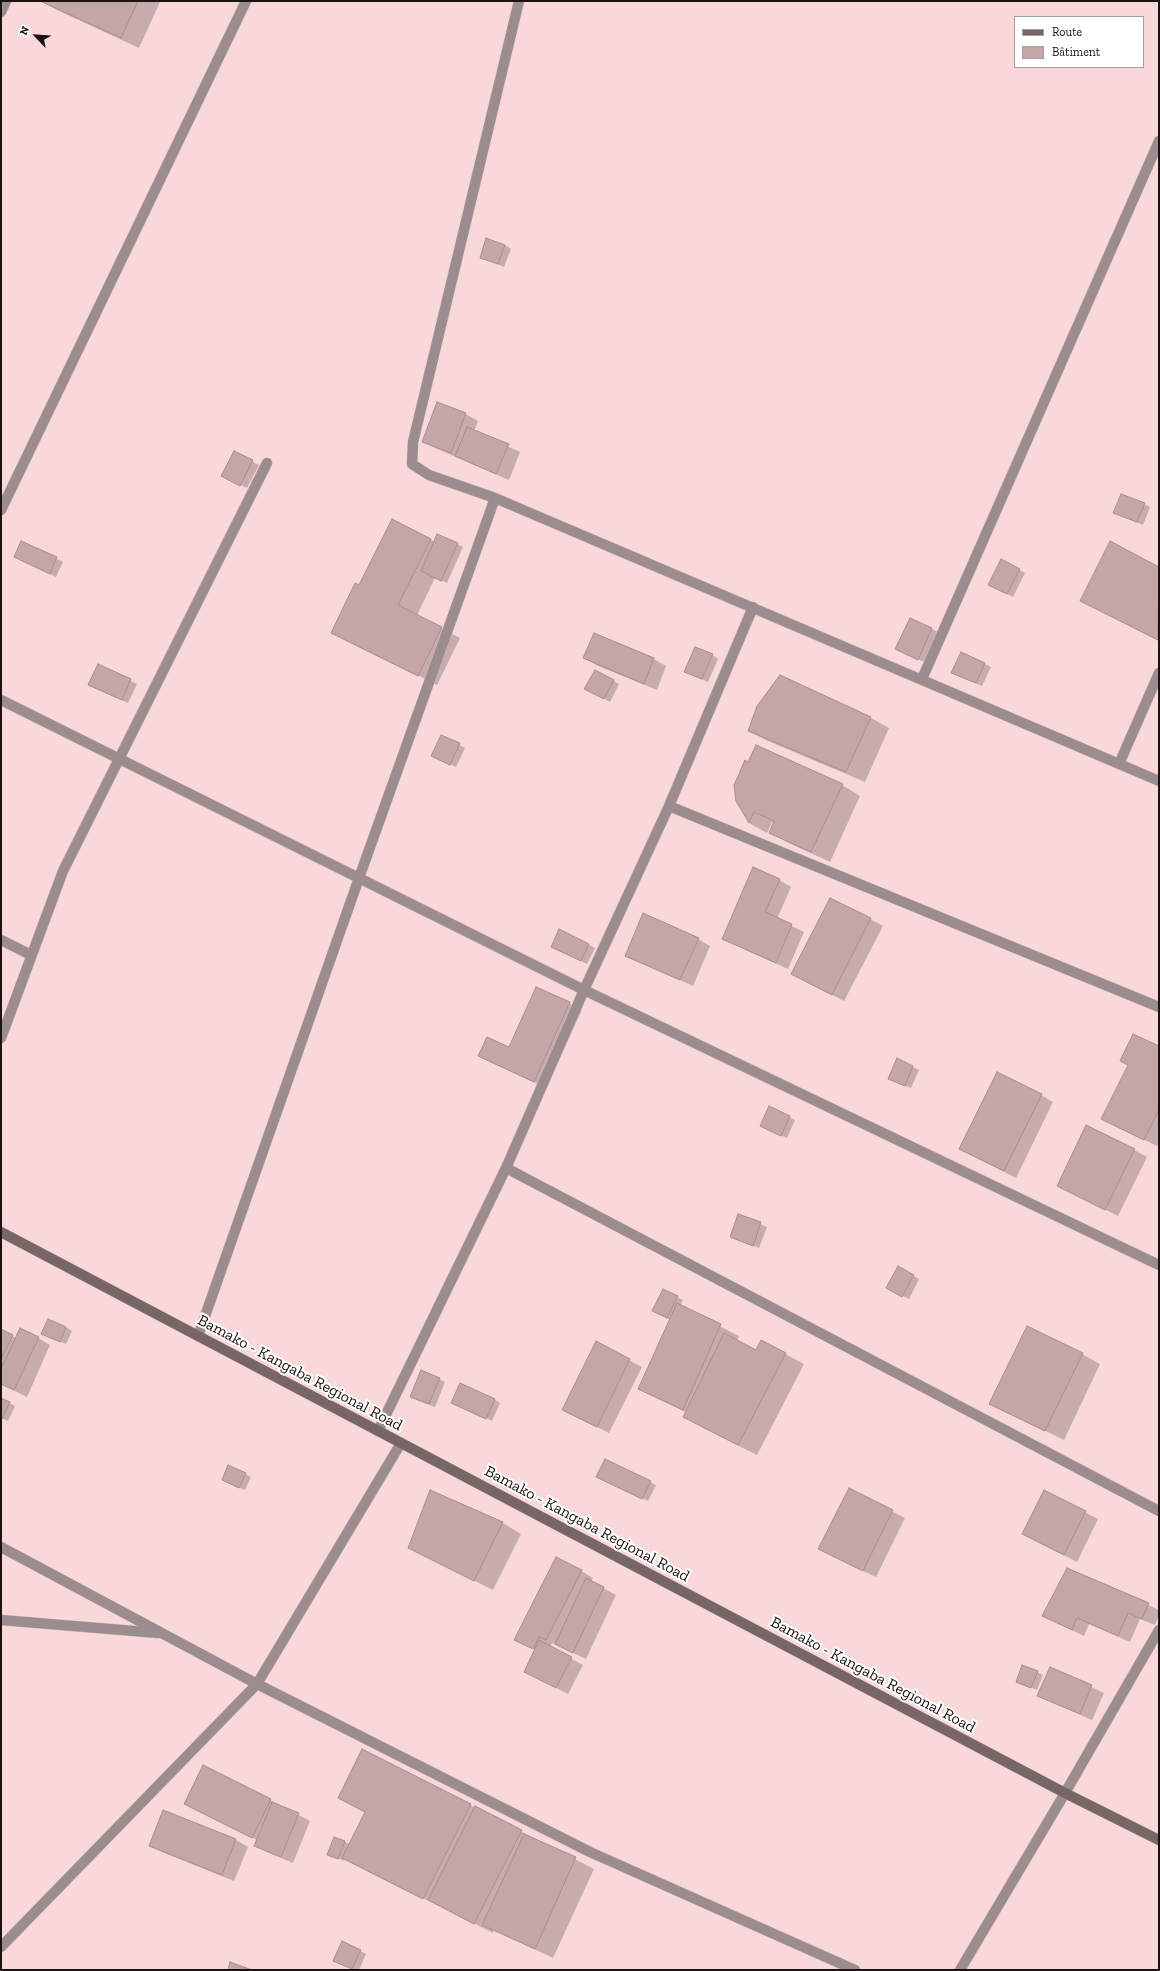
<!DOCTYPE html>
<meta charset="utf-8">
<style>
body{margin:0}
#map{position:relative;width:1160px;height:1971px;overflow:hidden;background:#f8d8d9;font-family:"Zilla Slab",serif}
canvas{display:block}
.frame{position:absolute;inset:0;border:2px solid #1d1212;pointer-events:none}
.legend{position:absolute;left:1014px;top:16px;width:130px;height:52px;box-sizing:border-box;background:#fff;border:1px solid #a5a0a0;margin:0;padding:5px 7px;list-style:none;font-size:12px;color:#1d1212}
.legend li{display:flex;align-items:center;gap:8px;height:20px}
.legend b{width:20px;border:1px solid #a5a0a0}
.north{position:absolute;left:16px;top:16px;width:40px;height:40px;-webkit-text-stroke:3px #fff;paint-order:stroke;rotate:295deg;font-size:11px;font-weight:700;line-height:16px;text-align:center;color:#1d1212}
.north::after{content:'';display:block;margin:auto;width:14px;height:18px;background:#1d1212;clip-path:polygon(50% 0,100% 100%,50% 72%,0 100%)}
</style>
<div id="map">
<canvas width="1160" height="1971"></canvas>
<div class="frame"></div>
<ul class="legend">
<li><b style="height:5px;background:#786566"></b>Route</li>
<li><b style="height:11px;background:#c5a6a7"></b>Bâtiment</li>
</ul>
<div class="north">N</div>
</div>
<script>
const context = document.querySelector('canvas').getContext('2d');
context.lineJoin = 'round';
function fill(path, color) {
  context.fillStyle = color;
  context.fill(path, 'evenodd');
}
function poly(rows) {
  const path = new Path2D();
  for (const r of rows) {
    path.moveTo(r[0], r[1]);
    for (let i = 2; i < r.length; i += 2) path.lineTo(r[i], r[i + 1]);
  }
  return path;
}
function stroke(path, color, width, dash) {
  context.strokeStyle = color;
  context.lineWidth = width;
  context.lineCap = dash ? 'butt' : 'round';
  context.setLineDash(dash || []);
  context.stroke(path);
}
function label(font, color, halo, rows, align = 'center') {
  context.font = font + ' "Zilla Slab",serif';
  context.lineWidth = 4;
  context.setLineDash([]);
  context.textBaseline = 'middle';
  context.strokeStyle = halo;
  context.fillStyle = color;
  for (const [text, x, y, turn = 0] of rows) {
    context.save();
    context.translate(x, y);
    context.rotate((+turn || 0) * Math.PI / 180);
    context.textAlign = isNaN(turn) ? turn : align;
    if (halo) context.strokeText(text, 0, 0);
    context.fillText(text, 0, 0);
    context.restore();
  }
}
const shadow = poly([
 [41,1,158,1,160,2,139,48,57,10],
 [505,245,511,249,504,267,481,257],
 [438,404,466,414,478,421,474,431,520,452,509,480,435,448,423,441],
 [234,452,259,465,247,488,228,479],
 [1144,504,1150,507,1143,525,1114,513],
 [392,521,435,542,457,544,463,547,447,583,435,578,417,615,460,638,437,685,332,632,359,586],
 [21,542,63,562,56,577,21,560],
 [1110,543,1159,568,1159,641,1081,600],
 [1001,561,1025,573,1013,597,995,588],
 [911,619,938,632,924,662,902,652],
 [594,634,654,659,666,666,657,690,596,665,584,658],
 [961,653,991,667,982,686,958,676],
 [712,655,718,659,708,682,686,672],
 [98,665,137,684,128,703,95,688],
 [595,671,619,684,610,702,586,689],
 [781,676,871,718,889,728,865,782,768,741,750,731],
 [442,736,465,748,456,767,438,759],
 [842,785,860,796,830,862,789,843,771,833,775,823,772,822,767,833,749,823,737,801],
 [779,880,791,887,777,919,804,932,788,969,723,939],
 [870,919,883,926,844,1001,805,981],
 [560,931,595,948,587,964,552,947],
 [698,939,710,946,693,986,626,955],
 [537,988,582,1010,546,1088,479,1056,510,1048],
 [1159,1047,1159,1142,1157,1146,1115,1126],
 [897,1059,919,1070,911,1088,895,1082],
 [1041,1095,1053,1102,1016,1178,960,1149],
 [789,1117,795,1120,787,1138,767,1129],
 [1134,1150,1147,1157,1118,1216,1070,1192],
 [739,1215,767,1227,759,1248,731,1237],
 [898,1267,919,1279,909,1299,893,1291],
 [677,1297,683,1300,680,1306,739,1336,737,1341,757,1351,785,1354,804,1364,757,1455,703,1428,685,1417,687,1413,639,1389,670,1320,659,1314],
 [66,1327,72,1331,66,1344,48,1337],
 [1,1330,16,1338,38,1338,50,1345,27,1397,1,1384],
 [596,1343,642,1367,609,1433,576,1417],
 [1082,1354,1100,1364,1064,1440,991,1404],
 [439,1379,445,1382,435,1407,417,1400],
 [1,1399,15,1406,8,1421,1,1418],
 [495,1400,500,1403,492,1421,458,1406],
 [245,1474,251,1477,245,1490,229,1483],
 [604,1480,650,1482,656,1485,648,1501],
 [849,1489,905,1518,876,1577,832,1556],
 [430,1491,503,1523,521,1534,493,1590,409,1548],
 [1044,1492,1098,1519,1077,1562,1023,1534],
 [1068,1569,1159,1610,1159,1615,1155,1625,1140,1619,1130,1642,1089,1624,1084,1636,1043,1616],
 [581,1571,593,1578,591,1582,616,1595,586,1659,552,1643,550,1647,583,1665,568,1694,537,1678,536,1650,527,1646],
 [1051,1668,1104,1693,1092,1720,1039,1696],
 [1037,1672,1043,1675,1037,1690,1017,1682],
 [339,1798,470,1805,594,1869,553,1958,494,1930,493,1933,345,1859,344,1861,329,1854,345,1842,350,1844,366,1813],
 [270,1800,310,1821,293,1863,267,1852,255,1845,257,1840,198,1811],
 [164,1811,236,1840,248,1847,234,1881,162,1852,150,1845],
 [360,1951,366,1954,359,1970,354,1970,334,1961]
]);
const building = poly([
 [40,1,138,1,121,38,40,1],
 [486,238,505,245,498,264,480,258,486,238],
 [437,402,466,413,451,453,422,442,437,402],
 [467,427,509,444,496,474,455,456,467,427],
 [234,451,253,460,240,486,221,476,234,451],
 [1121,494,1145,503,1137,522,1113,513,1121,494],
 [392,519,431,539,398,605,442,627,418,676,331,633,355,583,359,585,392,519],
 [437,534,458,543,441,581,421,571,437,534],
 [21,541,57,557,50,574,14,557,21,541],
 [1110,541,1159,567,1158,640,1080,601,1110,541],
 [1001,559,1020,569,1007,594,988,585,1001,559],
 [910,618,932,628,918,660,895,649,910,618],
 [594,633,654,658,644,684,583,658,594,633],
 [695,647,713,654,702,679,684,672,695,647],
 [961,652,985,663,976,683,951,673,961,652],
 [98,664,131,679,122,700,88,685,98,664],
 [595,670,614,680,604,699,584,689,595,670],
 [780,675,871,717,846,772,748,731,757,706,780,675],
 [441,735,460,743,450,765,431,756,441,735],
 [756,745,843,784,811,852,769,833,774,821,754,812,749,823,736,801,734,785,745,760,748,762,756,745],
 [753,867,780,879,765,912,792,924,776,963,722,939,753,867],
 [830,898,871,918,832,995,791,974,830,898],
 [643,913,699,938,680,980,625,956,643,913],
 [559,929,589,944,581,961,551,947,559,929],
 [536,987,570,1002,534,1082,478,1056,487,1037,509,1047,536,987],
 [1133,1034,1159,1046,1159,1110,1144,1140,1101,1119,1128,1065,1120,1061,1133,1034],
 [897,1058,913,1066,905,1086,888,1079,897,1058],
 [997,1072,1042,1094,1004,1171,959,1149,997,1072],
 [769,1106,790,1116,781,1136,760,1126,769,1106],
 [1086,1125,1135,1149,1105,1210,1057,1186,1086,1125],
 [738,1214,761,1222,753,1246,730,1237,738,1214],
 [898,1266,914,1275,902,1297,886,1288,898,1266],
 [663,1289,678,1296,667,1318,652,1311,663,1289],
 [677,1303,721,1324,683,1410,638,1389,677,1303],
 [48,1319,66,1327,60,1342,41,1334,48,1319],
 [1027,1326,1083,1353,1045,1431,989,1404,1027,1326],
 [20,1328,39,1337,14,1390,1,1384,1,1369,20,1328],
 [1,1329,13,1335,1,1359,1,1329],
 [724,1333,756,1350,761,1340,786,1353,738,1445,683,1417,724,1333],
 [596,1341,630,1359,597,1427,562,1410,596,1341],
 [421,1370,440,1378,429,1404,410,1397,421,1370],
 [460,1383,495,1399,486,1419,451,1403,460,1383],
 [1,1398,10,1402,2,1419,1,1418,1,1398],
 [605,1459,651,1481,642,1499,596,1477,605,1459],
 [228,1465,246,1473,239,1488,222,1480,228,1465],
 [849,1488,893,1510,863,1571,818,1549,849,1488],
 [430,1490,503,1522,474,1581,408,1548,430,1490],
 [1044,1490,1086,1511,1064,1555,1022,1534,1044,1490],
 [556,1557,582,1570,546,1640,539,1637,533,1649,514,1640,556,1557],
 [1067,1568,1149,1603,1142,1619,1128,1613,1118,1636,1077,1618,1072,1630,1042,1616,1067,1568],
 [586,1578,604,1587,573,1653,555,1644,586,1578],
 [539,1640,572,1657,556,1688,524,1672,539,1640],
 [1022,1665,1038,1671,1031,1688,1016,1682,1022,1665],
 [1050,1667,1092,1685,1080,1714,1037,1696,1050,1667],
 [362,1749,471,1804,423,1899,342,1858,365,1812,338,1798,362,1749],
 [203,1765,271,1799,252,1838,184,1804,203,1765],
 [272,1802,299,1813,281,1857,254,1846,272,1802],
 [475,1806,522,1830,474,1924,428,1900,475,1806],
 [163,1810,236,1839,222,1875,149,1846,163,1810],
 [524,1834,576,1857,535,1949,482,1925,524,1834],
 [334,1837,345,1841,338,1859,327,1855,334,1837],
 [342,1941,361,1950,352,1969,333,1961,342,1941],
 [230,1962,252,1970,228,1970,230,1962]
]);
const street = poly([
 [519,1,413,442,412,464,429,475,495,498,1159,781],
 [1,12,6,1],
 [1,510,246,1],
 [922,679,1159,141],
 [1,700,584,990,1159,1265],
 [1119,764,1159,673],
 [669,806,1159,1007],
 [1,940,31,955],
 [1,1038,63,871,267,463],
 [506,1168,1159,1511],
 [198,1336,359,878,495,498],
 [378,1431,506,1168,584,990,669,806,753,607],
 [1,1547,257,1684,590,1852,855,1970],
 [1,1620,158,1633],
 [1,1947,257,1684,401,1443],
 [960,1970,1065,1793,1159,1630]
]);
const secondary = poly([
 [1,1232,1065,1793,1159,1840]
]);
const streetNames = [
 ["Bamako - Kangaba Regional Road",300,1373,28],
 ["Bamako - Kangaba Regional Road",587,1524,28],
 ["Bamako - Kangaba Regional Road",873,1675,28]
];
fill(shadow, '#0003');
fill(building, '#c5a6a7');
stroke(building, '#aa8c8d', 1);
stroke(street, '#d1b4b5', 11);
stroke(secondary, '#d1b4b5', 11);
stroke(street, '#9b8d8e', 10);
stroke(secondary, '#786566', 10);
label('16px', '#1d1212', '#fff', streetNames);
</script>
